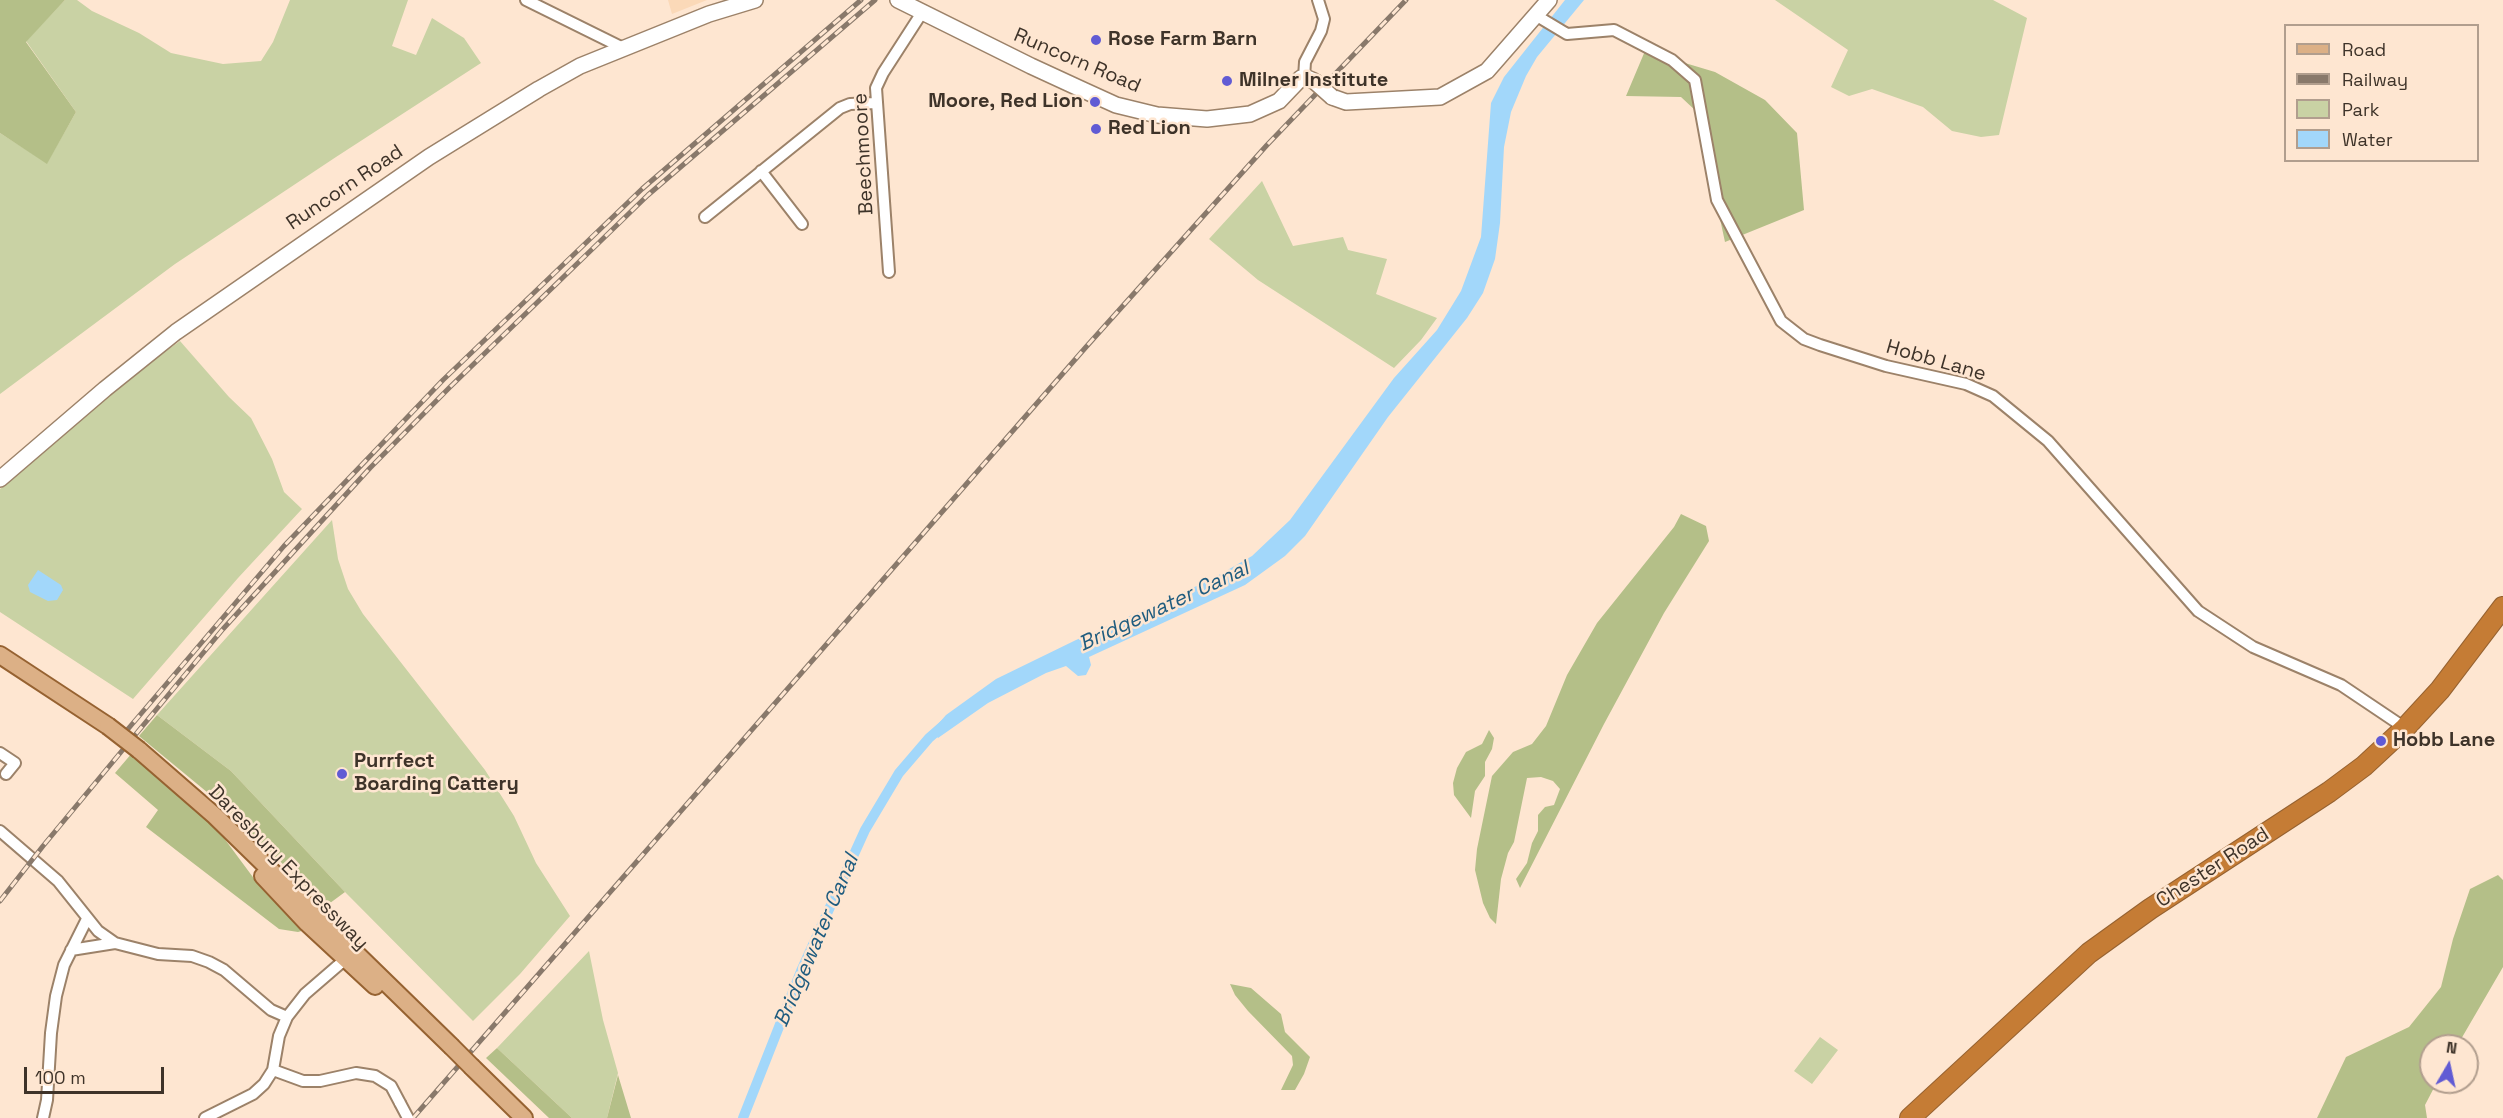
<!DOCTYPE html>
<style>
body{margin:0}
#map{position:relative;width:2503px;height:1118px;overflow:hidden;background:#fee6d1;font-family:"Space Grotesk",sans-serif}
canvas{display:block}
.legend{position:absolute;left:2284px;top:24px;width:195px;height:138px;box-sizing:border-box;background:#fee6d1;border:2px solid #b19e8e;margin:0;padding:8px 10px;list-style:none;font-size:18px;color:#3e3329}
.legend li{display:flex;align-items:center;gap:12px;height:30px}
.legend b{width:30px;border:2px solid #b19e8e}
.north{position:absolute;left:2419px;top:1034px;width:60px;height:60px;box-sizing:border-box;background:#fee6d1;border:2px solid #b19e8e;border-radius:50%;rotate:9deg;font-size:16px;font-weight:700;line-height:24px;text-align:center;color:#3e3329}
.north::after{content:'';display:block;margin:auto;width:21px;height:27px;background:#615bd4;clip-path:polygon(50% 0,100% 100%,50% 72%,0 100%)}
.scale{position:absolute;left:24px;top:1067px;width:140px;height:27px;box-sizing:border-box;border:3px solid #3e3329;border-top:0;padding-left:8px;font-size:18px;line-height:21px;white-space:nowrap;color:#3e3329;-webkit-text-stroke:4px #fee6d1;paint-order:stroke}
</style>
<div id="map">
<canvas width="2503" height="1118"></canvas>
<ul class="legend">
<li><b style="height:8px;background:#dcb086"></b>Road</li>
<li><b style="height:8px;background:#89796b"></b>Railway</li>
<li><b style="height:16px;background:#c9d2a4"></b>Park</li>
<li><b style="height:16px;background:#a2d7fa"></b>Water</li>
</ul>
<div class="north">N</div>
<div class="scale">100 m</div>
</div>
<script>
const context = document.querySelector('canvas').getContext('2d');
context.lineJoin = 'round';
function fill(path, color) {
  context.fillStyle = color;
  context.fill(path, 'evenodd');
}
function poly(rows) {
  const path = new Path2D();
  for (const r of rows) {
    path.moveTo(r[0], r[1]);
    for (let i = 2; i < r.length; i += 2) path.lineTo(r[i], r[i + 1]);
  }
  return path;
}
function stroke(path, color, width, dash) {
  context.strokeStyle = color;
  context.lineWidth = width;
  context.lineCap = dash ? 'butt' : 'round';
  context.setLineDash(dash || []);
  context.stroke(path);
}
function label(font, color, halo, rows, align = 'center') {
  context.font = font + ' "Space Grotesk",sans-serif';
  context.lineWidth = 5;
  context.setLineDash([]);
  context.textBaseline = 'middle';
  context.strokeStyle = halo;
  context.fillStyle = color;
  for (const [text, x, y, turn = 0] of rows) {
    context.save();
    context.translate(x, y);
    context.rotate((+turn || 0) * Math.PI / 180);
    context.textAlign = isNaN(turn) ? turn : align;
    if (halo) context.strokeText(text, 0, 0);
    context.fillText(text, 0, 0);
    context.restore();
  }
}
const built = poly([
 [668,0,707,0,672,14]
]);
const green = poly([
 [65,0,77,0,92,11,139,33,171,53,223,64,261,61,273,42,290,0,408,0,392,46,416,55,432,18,464,38,481,63,336,157,175,264,0,394,0,133,47,163,76,112,26,41],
 [1775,0,1993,0,2027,18,1999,135,1981,137,1952,131,1923,107,1872,89,1849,96,1831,87,1848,50],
 [1262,181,1293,246,1343,237,1348,250,1387,259,1376,294,1437,318,1421,340,1394,368,1258,280,1209,239],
 [180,341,229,397,251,418,272,459,284,492,302,509,238,578,133,699,0,612,0,489,143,367],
 [332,520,338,559,348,589,363,614,485,770,514,816,536,863,570,916,520,974,473,1021,345,892,231,771,157,715],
 [589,951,603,1020,618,1073,607,1118,572,1118,497,1048],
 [1820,1037,1838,1050,1812,1084,1794,1071]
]);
const forest = poly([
 [0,0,65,0,26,42,76,112,47,164,0,133],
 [1645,51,1715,72,1765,100,1797,133,1804,210,1725,242,1697,112,1681,97,1626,96],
 [1681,514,1706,526,1709,541,1664,613,1604,724,1520,888,1516,879,1527,863,1532,843,1538,831,1538,815,1545,807,1554,805,1560,789,1553,781,1541,777,1527,778,1514,842,1508,853,1501,879,1496,924,1490,918,1483,903,1475,870,1477,849,1492,776,1513,752,1532,744,1546,726,1567,675,1597,623,1674,527],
 [157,715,231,771,345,892,326,906,219,802,139,736],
 [1489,730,1494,738,1492,749,1485,762,1485,776,1475,791,1471,818,1454,795,1453,783,1457,768,1466,752,1482,744],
 [132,753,215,826,261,888,305,930,298,932,279,929,146,827,158,810,115,773],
 [2498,875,2503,880,2503,967,2457,1046,2431,1046,2431,1082,2437,1082,2425,1105,2427,1118,2317,1118,2346,1057,2409,1027,2441,987,2453,939,2470,889],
 [1230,984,1251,988,1281,1014,1285,1032,1310,1057,1304,1074,1295,1090,1281,1090,1293,1065,1292,1056,1248,1011,1235,995],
 [497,1048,572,1118,549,1118,486,1058],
 [618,1075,631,1118,607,1118]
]);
const water = poly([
 [1565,0,1584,0,1537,57,1526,76,1511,112,1504,147,1500,223,1495,259,1483,293,1467,318,1388,417,1305,536,1285,556,1245,585,1089,657,1091,665,1086,675,1078,676,1066,666,1046,673,988,703,938,738,932,731,946,715,996,679,1076,640,1210,580,1252,556,1290,520,1394,378,1437,330,1461,291,1481,237,1491,103,1504,77],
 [38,570,61,585,63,590,57,600,48,601,30,592,28,585]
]);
const canal = poly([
 [743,1118,801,971,865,830,899,773,929,738,945,724]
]);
const street = poly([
 [526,0,623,48],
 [1537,16,1567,34,1614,30,1672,60,1695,80,1717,200,1781,321,1804,339,1820,345,1886,366,1966,384,1993,396,2048,441,2198,611,2253,647,2341,685,2405,728],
 [1304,78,1305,62,1321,31,1324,19,1318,0],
 [761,171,802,224],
 [705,217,840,108,850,104,876,103],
 [889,272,876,88,883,73,923,11],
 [0,753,15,763,6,774],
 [0,831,58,881,98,931,115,943,158,954,192,956,209,962,224,970,271,1010,287,1017],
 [71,950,115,943],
 [273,1070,303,1081,320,1081,356,1073,375,1076,391,1086,400,1103],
 [43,1118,47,1100,51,1033,56,996,64,965,87,919],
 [205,1118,253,1094,264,1084,273,1070,279,1036,287,1017,305,994,349,956]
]);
const secondary = poly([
 [898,0,1031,66,1083,90,1116,105,1157,115,1207,119,1250,114,1279,101,1301,78,1307,78,1314,81],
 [1332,97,1346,102,1440,97,1487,71,1549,0],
 [0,479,105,389,176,332,429,157,539,89,580,66,709,14,755,0]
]);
const primary = poly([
 [0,655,108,726],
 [139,750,215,816,451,1046],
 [263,876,307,923,375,986],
 [472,1067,524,1118]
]);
const highway = poly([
 [1910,1118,2089,953,2150,909,2329,792,2364,766,2405,728,2440,690,2503,607]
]);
const rail = poly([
 [122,736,284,546,443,380,642,189,861,0],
 [0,901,43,846,223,629,370,468,450,387,648,195,875,0],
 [413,1118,1086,347,1267,145,1406,0]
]);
const streetBridge = poly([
 [400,1103,408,1118]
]);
const secondaryBridge = poly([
 [1314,81,1332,97]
]);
const primaryBridge = poly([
 [108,726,139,750],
 [451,1046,472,1067]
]);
const markers = [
 [1096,40,6,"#615bd4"],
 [1227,81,6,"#615bd4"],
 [1095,102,6,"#615bd4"],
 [1096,129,6,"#615bd4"],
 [2381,741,6,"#615bd4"],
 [342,774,6,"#615bd4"]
];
const poiNames = [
 ["Rose Farm Barn",1108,40],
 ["Milner Institute",1239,81],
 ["Moore, Red Lion",1083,102,"right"],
 ["Red Lion",1108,129],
 ["Hobb Lane",2393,741],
 ["Purrfect",354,762],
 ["Boarding Cattery",354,785]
];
const streetNames = [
 ["Runcorn Road",1077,61,23],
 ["Beechmoore",864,154,-93],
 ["Runcorn Road",345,188,-34],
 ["Hobb Lane",1936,361,16],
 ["Daresbury Expressway",288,868,46],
 ["Chester Road",2213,868,-33]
];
const waterNames = [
 ["Bridgewater Canal",1164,607,-25],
 ["Bridgewater Canal",817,941,-67]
];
fill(built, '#fbd9b8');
fill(green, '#c9d2a4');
fill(forest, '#b4bf88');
fill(water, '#a2d7fa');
stroke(canal, '#a2d7fa', 10);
stroke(street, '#9c8269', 14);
stroke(secondary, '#9c8269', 18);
stroke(primary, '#966231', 20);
stroke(highway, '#966231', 22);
stroke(street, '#fff', 10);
stroke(secondary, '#fff', 15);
stroke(primary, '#dcb086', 16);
stroke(highway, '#c57c35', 20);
stroke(rail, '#89796b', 5);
stroke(rail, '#fee6d1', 3, [9]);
stroke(streetBridge, '#9c8269', 14, []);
stroke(secondaryBridge, '#9c8269', 18, []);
stroke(primaryBridge, '#966231', 20, []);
stroke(streetBridge, '#fff', 10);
stroke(secondaryBridge, '#fff', 15);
stroke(primaryBridge, '#dcb086', 16);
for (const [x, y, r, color] of markers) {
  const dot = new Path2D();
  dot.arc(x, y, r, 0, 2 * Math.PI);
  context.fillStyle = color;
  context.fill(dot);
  stroke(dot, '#fee6d1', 2);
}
label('bold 20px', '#3e3329', '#fee6d1', poiNames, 'left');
label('20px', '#3e3329', '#fee6d1', streetNames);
label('italic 21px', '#1f5c7f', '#fee6d1', waterNames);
</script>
